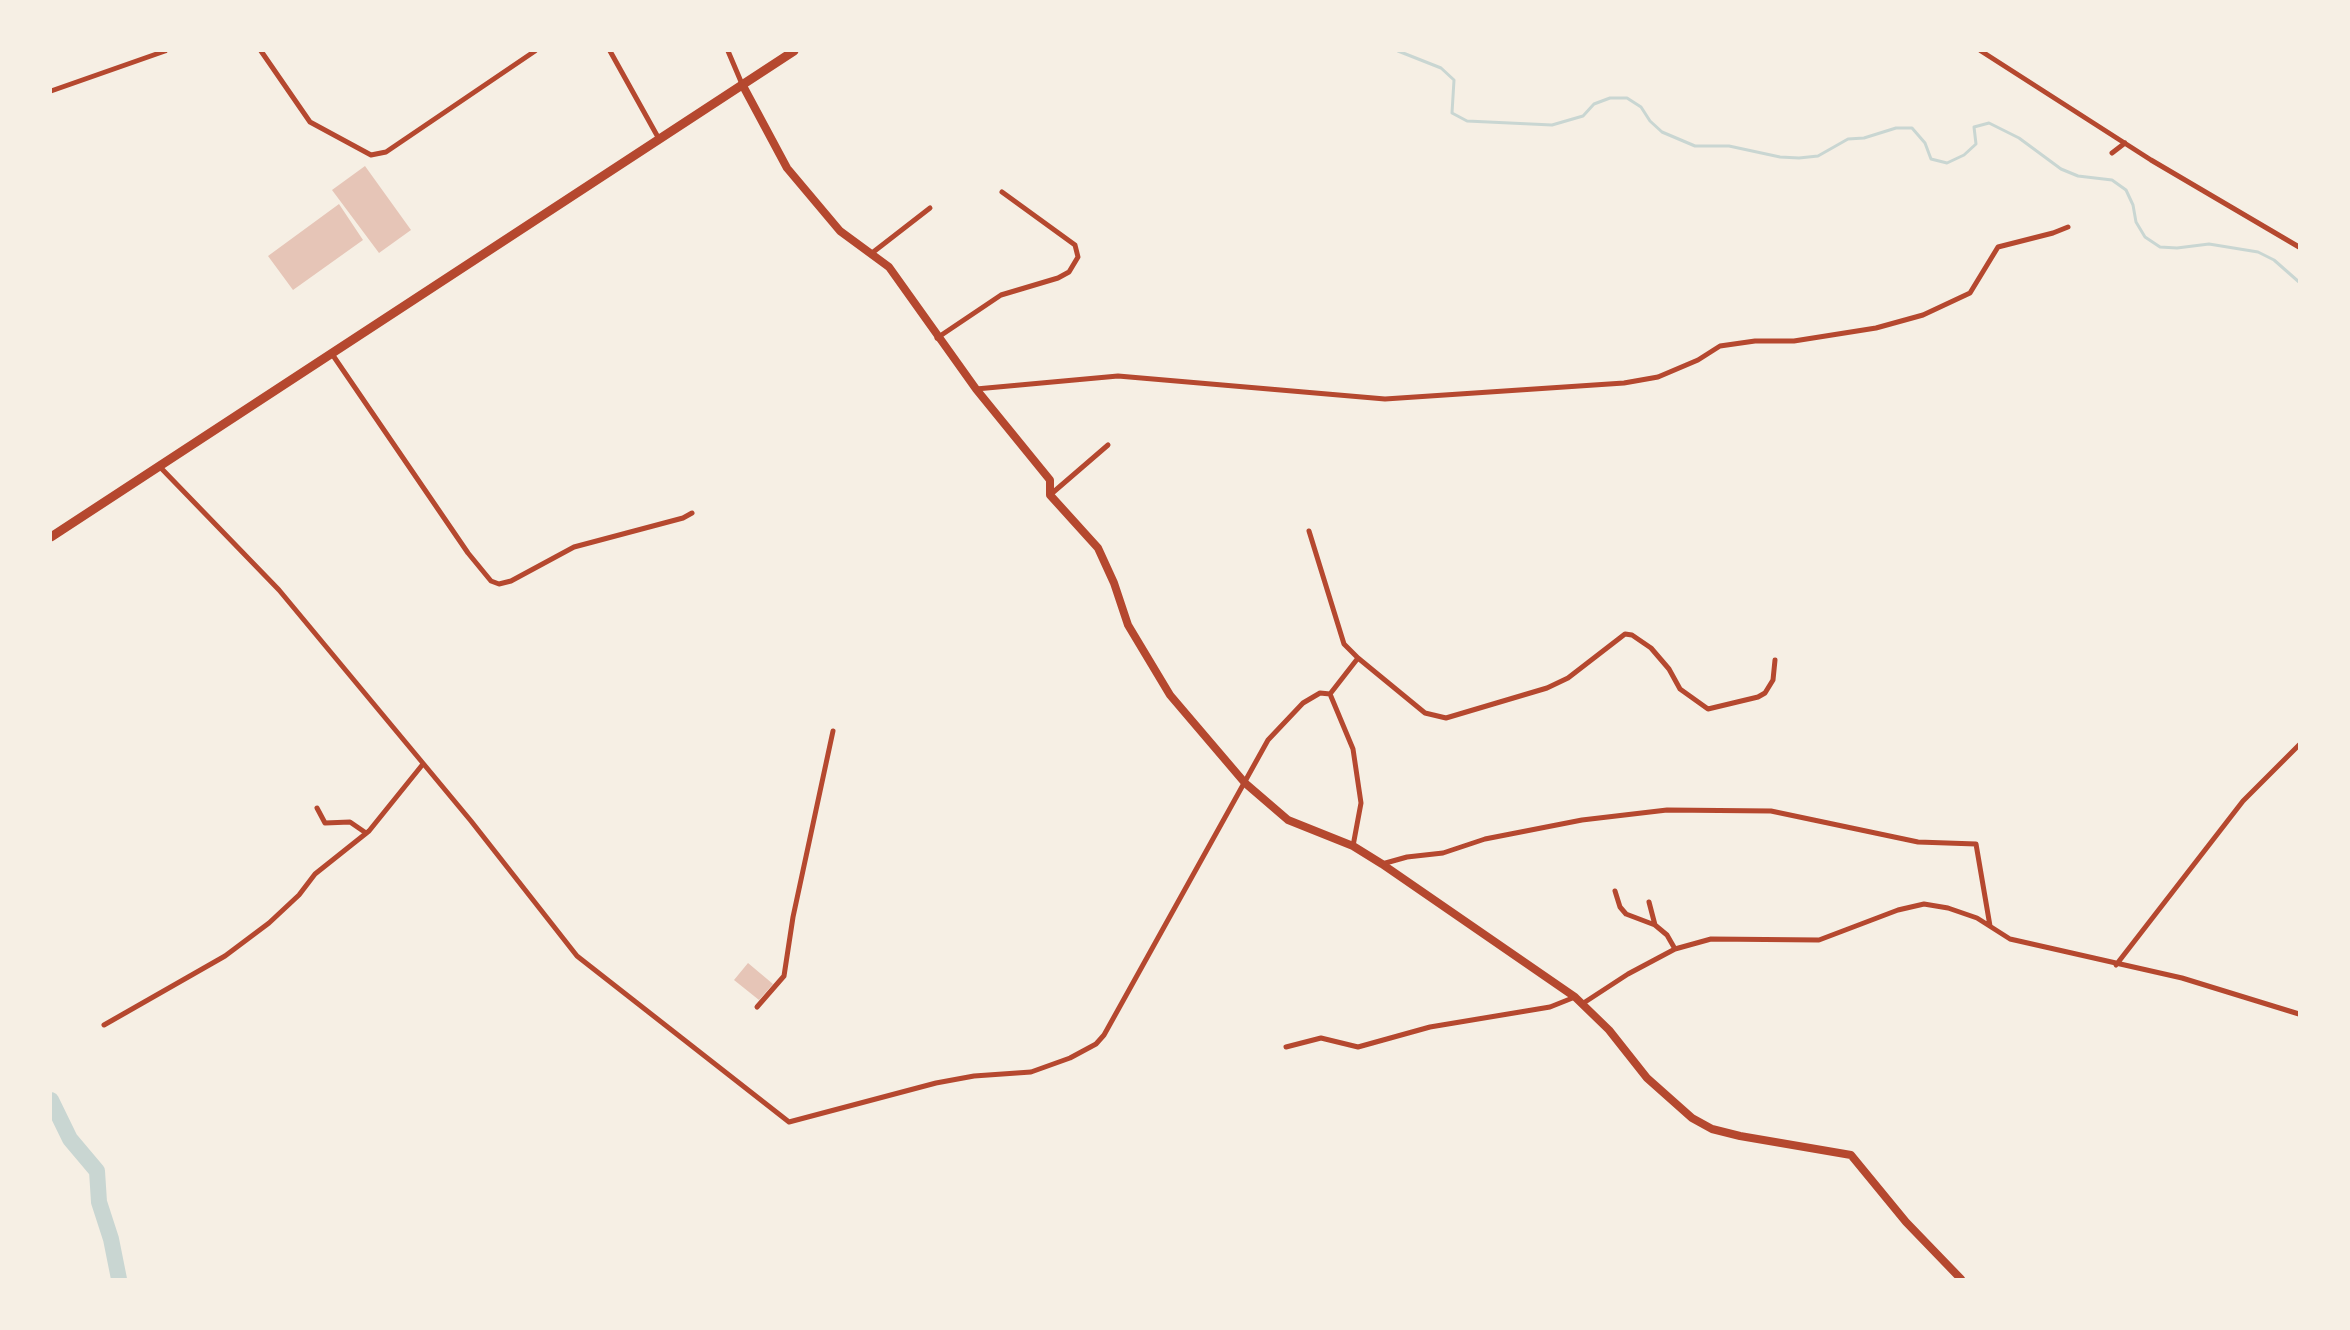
<!DOCTYPE html>
<style>
body{margin:0}
#map{position:relative;width:2350px;height:1330px;overflow:hidden;background:#f6efe4;font-family:Signika,sans-serif}
canvas{display:block}
.frame{position:absolute;inset:0;border:52px solid #f6efe4;pointer-events:none}
</style>
<div id="map">
<canvas width="2350" height="1330"></canvas>
<div class="frame"></div>
</div>
<script>
const context = document.querySelector('canvas').getContext('2d');
context.lineJoin = 'round';
function poly(rows) {
  const path = new Path2D();
  for (const r of rows) {
    path.moveTo(r[0], r[1]);
    for (let i = 2; i < r.length; i += 2) path.lineTo(r[i], r[i + 1]);
  }
  return path;
}
function stroke(path, color, width, dash) {
  context.strokeStyle = color;
  context.lineWidth = width;
  context.lineCap = dash ? 'butt' : 'round';
  context.setLineDash(dash || []);
  context.stroke(path);
}
function fill(path, color) {
  context.fillStyle = color;
  context.fill(path, 'evenodd');
}
const stream = poly([
 [1398,51,1441,68,1454,80,1452,113,1467,121,1552,125,1583,116,1594,104,1610,98,1627,98,1641,107,1650,121,1662,132,1695,146,1729,146,1780,157,1799,158,1818,156,1848,139,1864,138,1896,128,1912,128,1925,143,1931,159,1947,163,1964,155,1976,144,1974,127,1989,123,2019,138,2061,169,2078,176,2112,180,2126,190,2133,205,2136,222,2145,237,2160,247,2177,248,2209,244,2258,252,2274,260,2299,282]
]);
const river = poly([
 [51,1100,70,1139,97,1171,99,1202,111,1239,119,1279]
]);
const building = poly([
 [365,166,411,230,379,253,332,190],
 [339,204,363,240,293,290,268,256],
 [748,963,773,984,759,1000,734,980]
]);
const minor = poly([
 [261,51,310,122,371,155,386,152,535,51],
 [610,51,659,139],
 [728,51,742,84],
 [1981,51,2151,160,2299,247],
 [51,91,165,51],
 [2112,153,2125,143],
 [872,253,930,208],
 [937,338,1001,295,1058,278,1069,272,1078,257,1075,245,1002,192],
 [332,354,468,553,491,581,499,584,511,581,574,547,683,518,692,513],
 [976,389,1118,376,1385,399,1624,383,1658,377,1698,360,1720,346,1755,341,1794,341,1876,328,1923,315,1970,293,1998,247,2053,233,2068,227],
 [160,467,279,590,471,821,577,956,789,1122,936,1083,974,1076,1031,1072,1070,1058,1096,1044,1104,1035,1268,740,1303,703,1320,693,1330,694],
 [1050,495,1108,445],
 [1309,531,1344,644,1358,658,1330,694,1353,749,1361,803,1353,846],
 [1358,658,1425,713,1446,718,1547,688,1568,678,1625,634,1632,635,1651,648,1669,669,1680,689,1708,709,1758,697,1765,693,1773,680,1775,660],
 [317,808,325,823,350,822,366,833],
 [1382,864,1407,857,1443,853,1485,839,1582,820,1667,810,1771,811,1918,842,1976,844,1990,926],
 [1615,891,1620,907,1626,914,1655,925],
 [1649,902,1655,925,1667,935,1675,949],
 [2116,965,2243,801,2299,745],
 [1582,1004,1628,974,1675,949,1711,939,1819,940,1898,910,1924,904,1948,908,1977,918,2010,939,2182,978,2299,1014],
 [757,1007,784,976,793,917,833,731],
 [104,1025,225,956,269,923,299,895,315,874,369,831,423,764],
 [1286,1047,1321,1038,1358,1047,1430,1027,1550,1007,1575,997]
]);
const secondary = poly([
 [742,84,787,168,840,231,889,267,976,389,1050,480,1050,495,1098,548,1114,583,1128,625,1170,695,1245,783,1288,820,1353,846,1382,864,1575,997,1609,1030,1647,1078,1692,1118,1712,1129,1740,1136,1851,1155,1906,1222,1961,1279]
]);
const trunk = poly([
 [51,537,794,51]
]);
stroke(stream, '#c9d6d2', 3);
stroke(river, '#c9d6d2', 16);
fill(building, '#e6c5b7');
stroke(minor, '#b5482f', 5);
stroke(secondary, '#b5482f', 8);
stroke(trunk, '#b5482f', 9);
</script>
